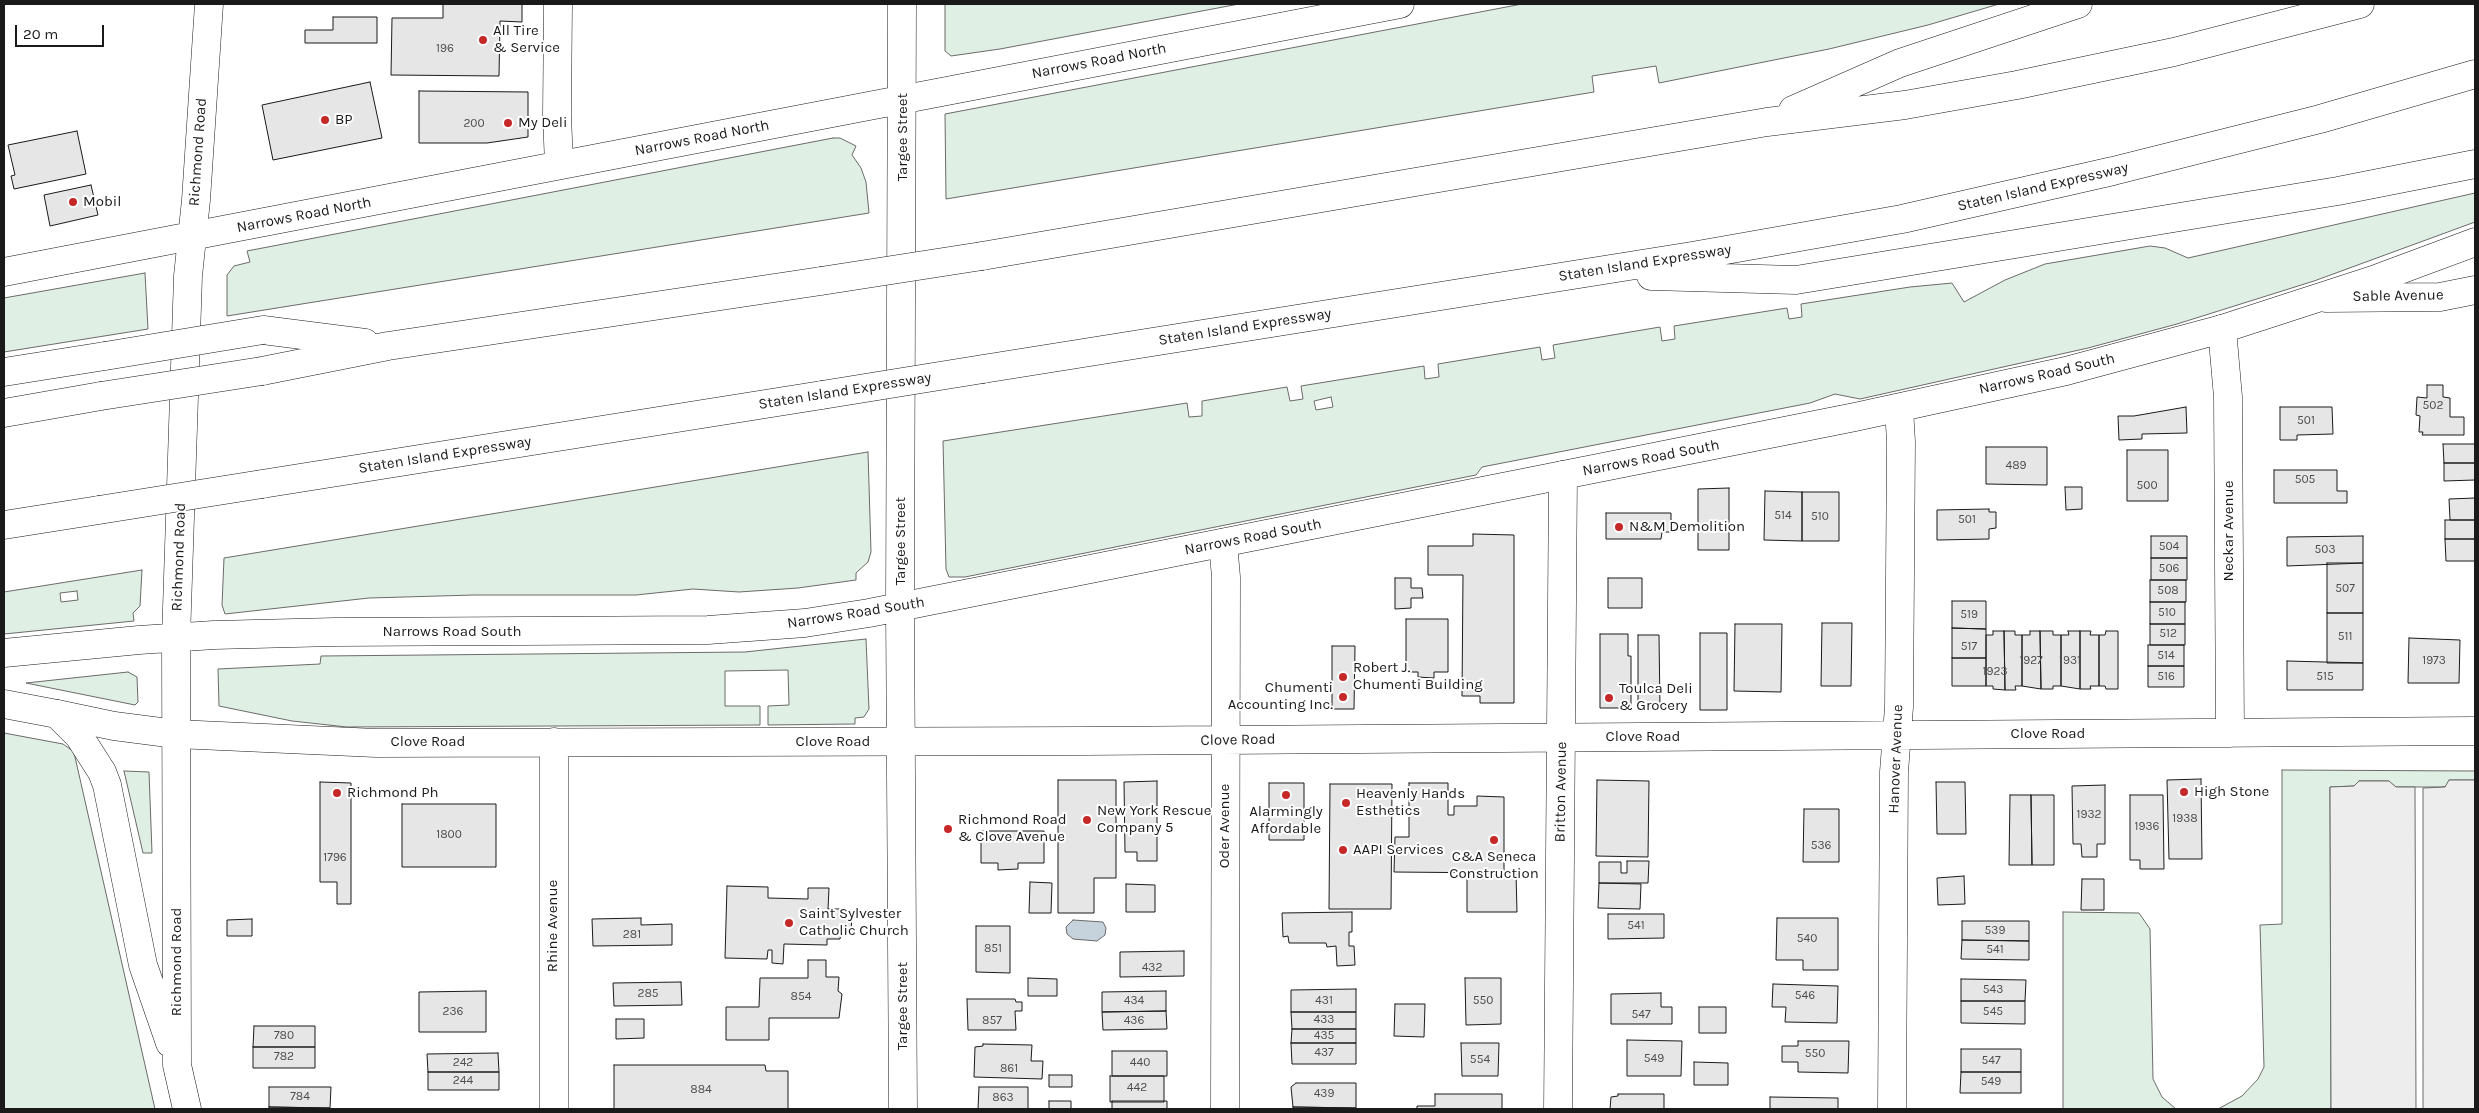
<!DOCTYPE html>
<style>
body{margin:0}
#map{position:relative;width:2479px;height:1113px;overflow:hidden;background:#fff;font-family:Karla,sans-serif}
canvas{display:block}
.frame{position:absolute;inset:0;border:5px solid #1a1a1a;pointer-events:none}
.scale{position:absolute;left:15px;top:25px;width:89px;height:22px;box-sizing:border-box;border:2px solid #1a1a1a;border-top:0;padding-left:6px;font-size:15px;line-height:18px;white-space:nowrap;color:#1a1a1a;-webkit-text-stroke:4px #fff;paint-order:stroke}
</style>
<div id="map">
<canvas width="2479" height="1113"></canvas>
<div class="frame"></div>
<div class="scale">20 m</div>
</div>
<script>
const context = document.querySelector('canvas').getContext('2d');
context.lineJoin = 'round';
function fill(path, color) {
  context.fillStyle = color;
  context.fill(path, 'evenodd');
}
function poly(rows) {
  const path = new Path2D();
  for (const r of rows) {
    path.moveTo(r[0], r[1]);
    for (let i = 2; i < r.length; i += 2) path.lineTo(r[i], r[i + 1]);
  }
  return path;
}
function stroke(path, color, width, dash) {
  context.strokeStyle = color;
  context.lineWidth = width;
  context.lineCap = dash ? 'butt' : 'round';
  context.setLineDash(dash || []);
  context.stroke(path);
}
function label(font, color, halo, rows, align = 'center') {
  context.font = font + ' Karla,sans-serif';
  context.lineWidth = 4;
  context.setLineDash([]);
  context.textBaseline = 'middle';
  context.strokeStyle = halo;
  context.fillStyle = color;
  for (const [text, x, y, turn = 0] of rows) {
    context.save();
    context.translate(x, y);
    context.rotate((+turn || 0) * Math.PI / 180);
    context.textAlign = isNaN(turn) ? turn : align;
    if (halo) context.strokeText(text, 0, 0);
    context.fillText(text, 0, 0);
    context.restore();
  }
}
const green = poly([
 [945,4,1239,4,1000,49,951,56,945,51,945,4],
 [1522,4,1999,4,1928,25,1829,49,1659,83,1656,66,1592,76,1594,92,946,199,945,114,1522,4],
 [833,138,840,138,856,146,852,155,861,168,866,182,869,213,227,316,227,275,234,266,250,262,247,251,833,138],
 [2475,193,2475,222,2314,281,2177,324,2088,348,1860,399,1835,394,1810,403,1482,467,1476,475,965,577,949,577,946,569,943,441,1187,403,1189,417,1202,416,1202,401,1287,387,1290,401,1303,399,1301,386,1424,366,1425,379,1439,377,1438,364,1540,347,1542,360,1555,358,1553,345,1660,327,1662,341,1675,339,1674,326,1787,308,1789,319,1802,317,1801,304,1910,287,1952,283,1964,302,2005,280,2045,264,2150,246,2165,248,2188,258,2475,193],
 [1331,397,1333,407,1316,410,1314,401,1331,397],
 [145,273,148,329,4,352,4,298,145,273],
 [868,452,871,552,868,562,856,573,856,580,798,588,739,592,693,589,636,595,474,595,369,598,225,614,222,605,224,558,868,452],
 [142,570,140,606,133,613,134,621,4,634,4,592,142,570],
 [77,591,78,600,61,602,60,593,77,591],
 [866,639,869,709,864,717,855,718,855,724,768,725,768,706,789,705,788,670,725,671,725,706,760,706,760,725,347,727,292,721,219,706,218,669,320,664,321,656,745,652,866,639],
 [128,672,137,677,138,702,135,705,26,683,128,672],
 [4,733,63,744,73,751,75,757,155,1109,4,1109,4,733],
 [2282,770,2475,771,2475,780,2450,780,2447,786,2442,787,2396,787,2388,781,2359,781,2354,786,2330,787,2331,1109,2218,1109,2242,1096,2258,1079,2264,1067,2260,925,2282,924,2282,770],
 [124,771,149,772,152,853,143,853,124,771],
 [2063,912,2139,913,2150,929,2153,1079,2162,1097,2176,1109,2063,1109,2063,912]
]);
const parking = poly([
 [2449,780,2475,780,2475,1109,2423,1109,2423,788,2445,787,2449,780],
 [2359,781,2389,781,2396,787,2415,787,2416,1109,2331,1109,2330,787,2354,786,2359,781]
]);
const water = poly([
 [1073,920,1103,922,1106,928,1105,935,1097,941,1073,939,1067,934,1066,927,1073,920]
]);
const building = poly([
 [443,4,522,4,522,22,500,21,499,76,391,75,392,18,443,18,443,4],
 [333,17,377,17,377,43,305,43,305,30,333,30,333,17],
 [370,82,382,138,273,160,262,105,370,82],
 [419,91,528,92,528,137,487,143,419,143,419,91],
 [77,131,86,174,14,189,11,176,15,175,8,145,77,131],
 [91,185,98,215,50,226,44,195,91,185],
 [2427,385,2443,385,2443,397,2450,398,2450,417,2464,417,2464,435,2422,435,2423,432,2419,432,2420,416,2416,415,2417,397,2427,398,2427,385],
 [2186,407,2187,433,2142,434,2142,439,2119,440,2118,416,2134,416,2186,407],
 [2280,407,2332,407,2333,434,2297,435,2297,440,2280,440,2280,407],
 [2443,444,2475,444,2475,463,2444,463,2443,444],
 [1986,447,2047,447,2047,485,1986,484,1986,447],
 [2127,450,2168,450,2168,501,2127,501,2127,450],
 [2444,463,2475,463,2475,480,2444,481,2444,463],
 [2274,470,2337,470,2337,491,2347,491,2347,503,2274,503,2274,470],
 [2065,487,2082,487,2082,509,2066,510,2065,487],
 [1729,488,1729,550,1698,550,1698,489,1729,488],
 [1765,491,1802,492,1802,541,1764,540,1765,491],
 [1802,492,1839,492,1839,541,1802,541,1802,492],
 [2475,498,2475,520,2450,520,2449,499,2475,498],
 [1989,509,1989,512,1996,512,1996,528,1989,529,1989,539,1937,540,1937,510,1989,509],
 [1606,513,1671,513,1671,532,1662,532,1661,539,1606,539,1606,513],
 [2445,520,2475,520,2475,539,2445,539,2445,520],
 [1473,534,1514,535,1514,703,1480,703,1480,696,1462,696,1463,575,1428,575,1428,546,1473,546,1473,534],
 [2151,536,2187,536,2187,558,2151,558,2151,536],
 [2363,536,2363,563,2287,566,2287,537,2363,536],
 [2445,539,2475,539,2475,561,2446,561,2445,539],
 [2151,558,2187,558,2187,580,2151,580,2151,558],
 [2327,563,2363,563,2363,613,2327,613,2327,563],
 [1395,578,1411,578,1411,588,1422,588,1423,598,1411,598,1411,608,1395,609,1395,578],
 [1608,578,1642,578,1642,608,1608,608,1608,578],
 [2150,580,2186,580,2186,602,2150,602,2150,580],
 [1952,601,1986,601,1986,629,1952,628,1952,601],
 [2150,602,2185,602,2185,624,2150,624,2150,602],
 [2327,613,2363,613,2363,663,2327,663,2327,613],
 [1406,619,1448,619,1448,672,1434,672,1434,678,1418,677,1418,672,1406,672,1406,619],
 [1822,623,1852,623,1851,686,1821,686,1822,623],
 [1735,624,1782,624,1781,692,1734,691,1735,624],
 [2150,624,2185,624,2185,645,2150,645,2150,624],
 [1952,628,1986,629,1986,658,1952,658,1952,628],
 [1993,631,2004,631,2005,690,1993,689,1993,686,1986,686,1986,635,1993,635,1993,631],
 [2004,631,2015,631,2015,635,2022,635,2022,686,2015,686,2016,690,2005,690,2004,631],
 [2030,631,2040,631,2041,689,2022,686,2022,635,2030,635,2030,631],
 [2040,631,2053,631,2053,635,2061,635,2061,686,2053,686,2053,689,2041,689,2040,631],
 [2068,631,2080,631,2080,689,2061,686,2061,635,2069,635,2068,631],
 [2080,631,2091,631,2090,635,2099,635,2099,686,2090,686,2091,689,2080,689,2080,631],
 [2106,631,2118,631,2118,689,2106,689,2105,686,2099,686,2099,635,2105,635,2106,631],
 [1700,633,1727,633,1727,710,1700,710,1700,633],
 [1600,634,1628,634,1628,656,1631,656,1631,708,1600,708,1600,634],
 [1638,635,1659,635,1660,708,1638,708,1638,635],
 [2409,638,2460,640,2459,683,2408,683,2409,638],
 [2148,645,2184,645,2184,666,2148,666,2148,645],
 [1332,646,1355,646,1354,709,1332,709,1332,646],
 [1952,658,1986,658,1986,686,1952,686,1952,658],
 [2287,661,2363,663,2363,690,2287,690,2287,661],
 [2148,666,2184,666,2184,687,2148,687,2148,666],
 [2201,779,2202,859,2169,859,2167,780,2201,779],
 [1058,780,1116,780,1116,878,1094,878,1094,913,1058,913,1058,780],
 [1597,780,1649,781,1648,857,1596,856,1597,780],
 [1157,781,1157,861,1137,861,1137,852,1125,852,1124,782,1157,781],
 [320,782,351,783,351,904,337,904,337,882,320,882,320,782],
 [1936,782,1965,782,1966,834,1937,834,1936,782],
 [1269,783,1304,783,1304,840,1269,840,1269,783],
 [1409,783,1448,783,1448,815,1454,815,1454,806,1477,806,1477,796,1504,797,1504,873,1394,872,1395,837,1409,837,1409,783],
 [1330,784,1392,784,1391,909,1329,909,1330,784],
 [2105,785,2105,844,2097,844,2097,857,2082,857,2081,844,2073,844,2072,786,2105,785],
 [2010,795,2031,795,2032,865,2009,865,2010,795],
 [2031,795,2054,795,2054,865,2032,865,2031,795],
 [2130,795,2163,795,2164,869,2140,869,2140,860,2130,860,2130,795],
 [402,804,496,804,496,867,402,867,402,804],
 [1804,809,1839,809,1839,862,1803,862,1804,809],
 [981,831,1044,831,1044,863,1018,863,1018,869,998,870,998,863,981,863,981,831],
 [1627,861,1649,861,1648,883,1599,883,1599,862,1621,862,1621,873,1627,873,1627,861],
 [1516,873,1517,912,1467,912,1467,874,1516,873],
 [1964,876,1965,904,1938,905,1937,878,1964,876],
 [2082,879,2104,879,2104,910,2081,910,2082,879],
 [1030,882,1052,883,1051,913,1029,913,1030,882],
 [1599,883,1641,884,1640,909,1598,908,1599,883],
 [1126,884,1155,885,1155,912,1126,912,1126,884],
 [727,886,768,887,768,898,808,899,808,888,829,888,828,909,841,909,841,912,852,913,851,933,841,932,840,939,827,939,827,945,784,944,783,964,772,963,772,950,768,950,767,959,725,958,727,886],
 [1352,912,1352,932,1349,932,1349,946,1354,946,1355,965,1337,966,1336,946,1327,947,1326,943,1289,943,1288,936,1283,937,1282,913,1352,912],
 [1608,914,1664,914,1664,938,1608,939,1608,914],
 [641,918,641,925,672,924,672,945,593,946,592,919,641,918],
 [1777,918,1838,918,1838,970,1803,970,1803,960,1776,960,1777,918],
 [252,919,252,936,227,936,227,920,252,919],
 [1962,921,2029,921,2029,941,1962,940,1962,921],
 [976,926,1010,926,1010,973,976,972,976,926],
 [1962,940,2029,941,2029,960,1961,959,1962,940],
 [1184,951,1184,976,1120,977,1120,952,1184,951],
 [808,960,826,960,826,977,839,977,838,991,842,994,839,1018,769,1018,769,1040,726,1040,726,1007,759,1007,760,978,808,978,808,960],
 [1028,978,1057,979,1057,996,1028,996,1028,978],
 [1465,978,1501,978,1501,1024,1466,1025,1465,978],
 [1961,979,2026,980,2025,1001,1961,1001,1961,979],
 [681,982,682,1005,614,1006,613,983,681,982],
 [1773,984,1838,986,1837,1023,1785,1022,1786,1007,1772,1007,1773,984],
 [1356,989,1356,1012,1291,1012,1291,990,1356,989],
 [486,991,486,1032,419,1032,419,992,486,991],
 [1166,991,1166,1011,1102,1012,1102,992,1166,991],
 [1661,993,1661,1007,1672,1007,1672,1024,1611,1024,1611,994,1661,993],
 [967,999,1015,999,1016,1002,1022,1002,1022,1011,1015,1011,1016,1030,968,1030,967,999],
 [1961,1001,2025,1001,2025,1024,1961,1023,1961,1001],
 [1395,1004,1425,1004,1424,1037,1394,1036,1395,1004],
 [1699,1007,1726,1007,1726,1033,1699,1033,1699,1007],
 [1166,1011,1167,1029,1103,1030,1102,1012,1166,1011],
 [1291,1012,1356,1012,1356,1029,1292,1029,1291,1012],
 [616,1019,644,1019,644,1038,616,1039,616,1019],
 [254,1026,315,1026,315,1047,253,1047,254,1026],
 [1292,1029,1356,1029,1356,1043,1291,1043,1292,1029],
 [1627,1040,1682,1041,1681,1076,1627,1076,1627,1040],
 [1798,1041,1849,1041,1848,1073,1798,1072,1798,1062,1782,1062,1782,1046,1798,1046,1798,1041],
 [1291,1043,1356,1043,1356,1064,1292,1064,1291,1043],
 [1461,1043,1499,1043,1498,1076,1462,1076,1461,1043],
 [983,1044,1032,1045,1031,1061,1043,1061,1042,1079,974,1077,975,1047,983,1046,983,1044],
 [253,1047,315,1047,315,1068,253,1068,253,1047],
 [1961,1049,2021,1049,2021,1072,1961,1072,1961,1049],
 [1112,1051,1167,1051,1167,1076,1112,1076,1112,1051],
 [498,1053,499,1072,428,1072,427,1054,498,1053],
 [1694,1062,1728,1063,1728,1085,1694,1085,1694,1062],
 [614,1065,765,1065,766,1071,788,1071,788,1109,614,1109,614,1065],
 [428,1072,499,1072,499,1090,428,1090,428,1072],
 [1961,1072,2021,1072,2021,1093,1960,1093,1961,1072],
 [1049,1075,1072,1075,1072,1087,1049,1087,1049,1075],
 [1110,1076,1164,1076,1164,1102,1110,1102,1110,1076],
 [1296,1083,1356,1083,1356,1108,1293,1107,1291,1087,1296,1083],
 [269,1087,331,1087,330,1108,269,1107,269,1087],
 [979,1087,1028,1087,1028,1109,978,1109,979,1087],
 [1435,1094,1502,1094,1502,1109,1417,1109,1417,1106,1435,1106,1435,1094],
 [1618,1094,1664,1094,1664,1109,1610,1109,1611,1097,1618,1096,1618,1094],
 [1770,1097,1838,1098,1838,1109,1770,1109,1770,1097],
 [1049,1101,1071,1101,1071,1109,1049,1109,1049,1101],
 [1112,1101,1167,1101,1167,1109,1112,1109,1112,1101],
 [269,1107,330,1108,330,1109,269,1109,269,1107],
 [1293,1107,1356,1108,1356,1109,1293,1109,1293,1107]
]);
const minor = poly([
 [558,4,557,115,559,165],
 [2326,298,2440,297,2475,290],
 [2222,329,2228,397,2230,733],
 [1223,543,1226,577,1225,1109],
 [57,714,114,726,176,734,376,743,1084,741,2475,731],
 [554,742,554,1109],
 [1558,1109,1563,475],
 [1892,1109,1894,772,1899,707,1901,442,1899,408]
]);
const major = poly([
 [902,4,900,607,903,1109],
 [4,272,1400,4],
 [4,653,139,640,214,635,335,632,708,630,805,623,869,613,1855,417,2066,371,2222,329,2373,280,2475,242],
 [4,704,57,714,79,736,102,772,107,785,143,965,170,1043],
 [187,1109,177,1065,176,638,188,276,196,200,209,4]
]);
const highway = poly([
 [1793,110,1900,63,2078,4],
 [982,256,1767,122,1905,105,2017,85,2174,52,2360,4],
 [1651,276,1796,280,2338,191,2475,164],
 [263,330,365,343],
 [983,369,1692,256,1902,219,2113,171,2320,119,2475,74],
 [262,371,388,346,821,281],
 [4,372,105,356],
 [4,413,101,396],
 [262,484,822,395],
 [4,525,99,510]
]);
const highwayBridge = poly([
 [821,281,982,256],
 [105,356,263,330],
 [822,395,983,369],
 [101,396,262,371],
 [99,510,262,484]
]);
const markers = [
 [483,40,5,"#c62828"],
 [325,120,5,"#c62828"],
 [508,123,5,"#c62828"],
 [73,202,5,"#c62828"],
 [1619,527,5,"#c62828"],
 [1343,677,5,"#c62828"],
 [1343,697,5,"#c62828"],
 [1609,698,5,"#c62828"],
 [2184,792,5,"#c62828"],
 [337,793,5,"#c62828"],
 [1286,795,5,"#c62828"],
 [1346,803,5,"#c62828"],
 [1087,820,5,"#c62828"],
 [948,829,5,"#c62828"],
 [1494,840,5,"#c62828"],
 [1343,850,5,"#c62828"],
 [789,923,5,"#c62828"]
];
const numberNames = [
 ["196",445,49],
 ["200",474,124],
 ["502",2433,406],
 ["501",2306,421],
 ["489",2016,466],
 ["505",2305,480],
 ["500",2147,486],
 ["514",1783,516],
 ["510",1820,517],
 ["501",1967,520],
 ["504",2169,547],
 ["503",2325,550],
 ["506",2169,569],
 ["507",2345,589],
 ["508",2168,591],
 ["510",2167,613],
 ["519",1969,615],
 ["512",2168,634],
 ["511",2345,637],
 ["517",1969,647],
 ["514",2166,656],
 ["1927",2031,661],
 ["1931",2070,661],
 ["1973",2434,661],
 ["1923",1995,672],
 ["516",2166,677],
 ["515",2325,677],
 ["1932",2089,815],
 ["1938",2185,819],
 ["1936",2147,827],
 ["1800",449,835],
 ["536",1821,846],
 ["1796",335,858],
 ["541",1636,926],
 ["539",1995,931],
 ["281",632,935],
 ["540",1807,939],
 ["851",993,949],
 ["541",1995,950],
 ["432",1152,968],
 ["543",1993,990],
 ["285",648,994],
 ["546",1805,996],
 ["854",801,997],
 ["434",1134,1001],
 ["431",1324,1001],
 ["550",1483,1001],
 ["236",453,1012],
 ["545",1993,1012],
 ["547",1641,1015],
 ["433",1324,1020],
 ["857",992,1021],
 ["436",1134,1021],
 ["780",284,1036],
 ["435",1324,1036],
 ["437",1324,1053],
 ["550",1815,1054],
 ["782",284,1057],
 ["549",1654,1059],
 ["554",1480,1060],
 ["547",1991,1061],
 ["242",463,1063],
 ["440",1140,1063],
 ["861",1009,1069],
 ["244",463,1081],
 ["549",1991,1082],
 ["442",1137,1088],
 ["884",701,1090],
 ["439",1324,1094],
 ["784",300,1097],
 ["863",1003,1098]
];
const poiNames = [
 ["All Tire",493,31],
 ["& Service",493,48],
 ["BP",335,120],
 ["My Deli",518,123],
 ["Mobil",83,202],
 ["N&M Demolition",1629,527],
 ["Robert J.",1353,668],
 ["Chumenti Building",1353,685],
 ["Chumenti",1333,688,"right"],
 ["Accounting Inc.",1333,705,"right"],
 ["Toulca Deli",1619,689],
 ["& Grocery",1619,706],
 ["High Stone",2194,792],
 ["Richmond Ph",347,793],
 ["Heavenly Hands",1356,794],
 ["Esthetics",1356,811],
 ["New York Rescue",1097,811],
 ["Company 5",1097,828],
 ["Alarmingly",1286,812,"center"],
 ["Affordable",1286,829,"center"],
 ["Richmond Road",958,820],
 ["& Clove Avenue",958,837],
 ["AAPI Services",1353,850],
 ["C&A Seneca",1494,857,"center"],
 ["Construction",1494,874,"center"],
 ["Saint Sylvester",799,914],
 ["Catholic Church",799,931]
];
const streetNames = [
 ["Narrows Road North",1099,61,-11],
 ["Targee Street",903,137,-90],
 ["Narrows Road North",702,138,-11],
 ["Richmond Road",198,152,-86],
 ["Staten Island Expressway",2043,187,-13],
 ["Narrows Road North",304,215,-11],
 ["Staten Island Expressway",1645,263,-9],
 ["Sable Avenue",2398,296,-1],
 ["Staten Island Expressway",1245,327,-9],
 ["Narrows Road South",2047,374,-13],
 ["Staten Island Expressway",845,391,-9],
 ["Staten Island Expressway",445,455,-9],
 ["Narrows Road South",1651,458,-11],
 ["Neckar Avenue",2229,531,-90],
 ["Narrows Road South",1253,537,-11],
 ["Targee Street",901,541,-90],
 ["Richmond Road",179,557,-88],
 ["Narrows Road South",856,613,-9],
 ["Narrows Road South",452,632],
 ["Clove Road",2048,734],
 ["Clove Road",1643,737],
 ["Clove Road",1238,740,-1],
 ["Clove Road",428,742],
 ["Clove Road",833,742],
 ["Hanover Avenue",1896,759,-88],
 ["Britton Avenue",1561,792,-89],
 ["Oder Avenue",1225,826,-90],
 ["Rhine Avenue",553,926,-90],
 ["Richmond Road",177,962,-90],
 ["Targee Street",903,1006,-90]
];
fill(green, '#e0efe3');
stroke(green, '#6a6a6a', 1);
fill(parking, '#ededed');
stroke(parking, '#6a6a6a', 1);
fill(water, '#c6d2dc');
stroke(water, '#6a6a6a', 1);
fill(building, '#e6e6e6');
stroke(building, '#1a1a1a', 1);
stroke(minor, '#1a1a1a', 29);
stroke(major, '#1a1a1a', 29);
stroke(highway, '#1a1a1a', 29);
stroke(minor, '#fff', 28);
stroke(major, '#fff', 28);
stroke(highway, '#fff', 28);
stroke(highwayBridge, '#1a1a1a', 29, []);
stroke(highwayBridge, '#fff', 28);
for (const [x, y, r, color] of markers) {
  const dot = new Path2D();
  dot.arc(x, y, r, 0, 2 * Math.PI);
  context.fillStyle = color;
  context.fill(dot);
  stroke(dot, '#fff', 2);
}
label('12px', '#4d4d4d', null, numberNames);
label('15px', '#1a1a1a', '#fff', poiNames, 'left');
label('15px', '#1a1a1a', '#fff', streetNames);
</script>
